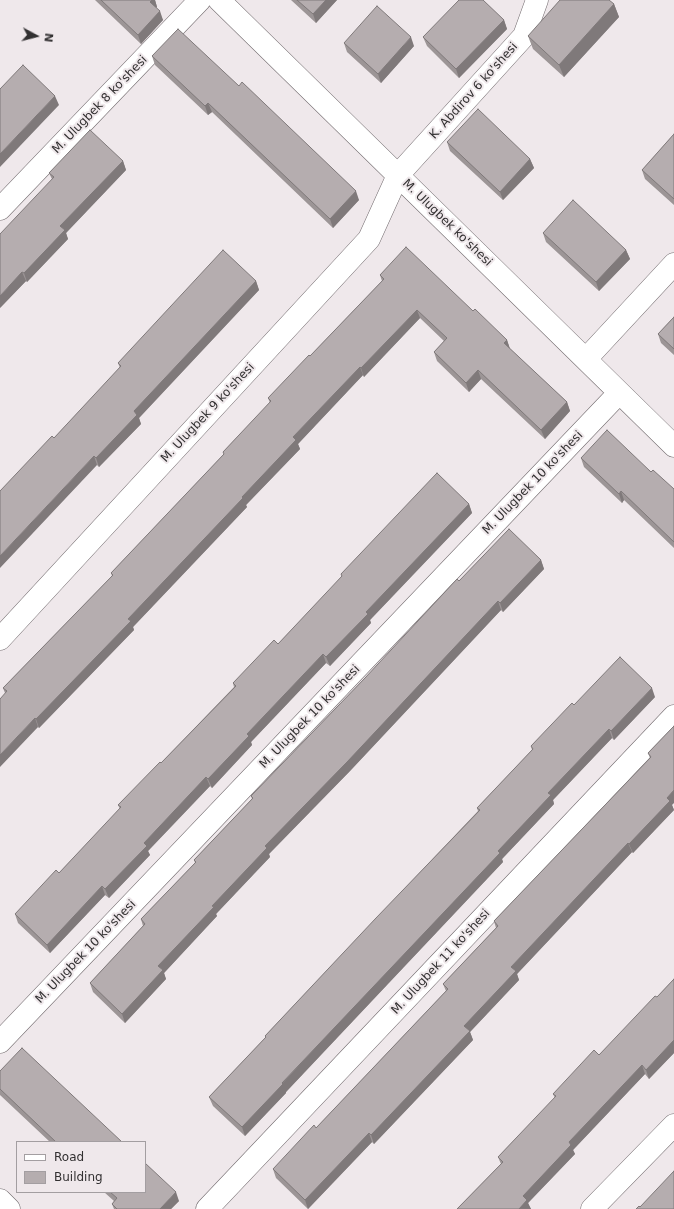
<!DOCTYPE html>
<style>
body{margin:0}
#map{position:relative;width:674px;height:1209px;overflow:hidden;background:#efe8eb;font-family:"DejaVu Sans",sans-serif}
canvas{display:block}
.legend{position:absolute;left:16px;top:1141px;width:130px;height:52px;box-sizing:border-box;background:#efe8eb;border:1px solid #a39ea1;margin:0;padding:5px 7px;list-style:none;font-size:12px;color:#323031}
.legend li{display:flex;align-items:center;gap:8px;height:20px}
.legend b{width:20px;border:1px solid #a39ea1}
.north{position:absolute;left:16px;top:16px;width:40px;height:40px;-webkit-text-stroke:3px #efe8eb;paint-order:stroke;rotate:97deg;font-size:11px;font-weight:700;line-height:16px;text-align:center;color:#323031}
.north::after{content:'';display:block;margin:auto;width:14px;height:18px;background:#323031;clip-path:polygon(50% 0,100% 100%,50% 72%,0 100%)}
</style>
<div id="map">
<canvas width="674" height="1209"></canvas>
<ul class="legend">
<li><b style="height:5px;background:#fff"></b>Road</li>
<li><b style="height:11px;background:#b5adaf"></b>Building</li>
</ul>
<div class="north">N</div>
</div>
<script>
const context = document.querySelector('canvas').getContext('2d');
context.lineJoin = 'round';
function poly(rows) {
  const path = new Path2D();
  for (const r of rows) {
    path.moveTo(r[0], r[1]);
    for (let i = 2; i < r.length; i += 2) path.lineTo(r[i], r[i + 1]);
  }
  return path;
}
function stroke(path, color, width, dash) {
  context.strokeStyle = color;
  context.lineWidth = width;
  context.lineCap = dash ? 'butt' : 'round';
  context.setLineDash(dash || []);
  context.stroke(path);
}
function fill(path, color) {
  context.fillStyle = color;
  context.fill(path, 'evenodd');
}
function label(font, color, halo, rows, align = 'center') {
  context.font = font + ' "DejaVu Sans",sans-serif';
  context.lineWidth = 4;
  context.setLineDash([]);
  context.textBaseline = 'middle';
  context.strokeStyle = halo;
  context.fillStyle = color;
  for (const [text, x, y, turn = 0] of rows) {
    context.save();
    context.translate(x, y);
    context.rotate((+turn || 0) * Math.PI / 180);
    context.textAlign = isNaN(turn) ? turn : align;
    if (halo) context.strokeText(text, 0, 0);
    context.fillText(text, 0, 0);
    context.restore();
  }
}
const minor = poly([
 [219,0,674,446],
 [0,209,200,0],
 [586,359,674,264],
 [0,639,369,239,398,175,524,36,537,0],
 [0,1042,619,393],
 [0,1200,9,1209],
 [207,1209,674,716],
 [592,1209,674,1125]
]);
const wall = poly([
 [95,0,155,0,157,7,156,8,163,20,141,44],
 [291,0,337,0,316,23],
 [614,4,619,17,564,77,533,49,528,36],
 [504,20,507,29,459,78,427,46,423,37],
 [344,43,414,46,381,83,347,52],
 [152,56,359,200,333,228,212,112,208,115,155,65],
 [674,134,674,205,645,179,642,170],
 [447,142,530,159,534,168,503,200,450,151],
 [123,161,126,170,66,233,68,239,27,282,26,281,0,308,52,179,49,173],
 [543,233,626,250,630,259,599,291,546,242],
 [380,275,473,311,507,340,510,349,567,402,570,411,545,439,481,379,469,392,437,361,434,352,444,341,420,318,364,377,363,375,298,444,300,449,246,505,247,507,133,627,134,630,39,728,5,693,3,688,112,576,111,573,224,454,223,452,270,403,268,398,310,356,382,281],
 [256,281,259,290,139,418,141,424,99,467,97,465,54,438,120,368,118,363],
 [674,317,674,355,661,343,658,334],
 [581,458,651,472,674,489,674,548,624,500,622,503,584,467],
 [469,504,472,513,370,620,371,623,330,666,326,663,251,742,252,745,212,788,210,786,148,851,150,855,109,898,105,895,50,953,18,923,15,914,59,873,120,809,118,805,161,763,234,687,233,683,278,644,342,577,341,574],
 [541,560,544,569,503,612,501,610,350,771,269,854,270,857,216,914,217,916,164,973,166,979,125,1023,93,992,90,983,143,926,141,919,195,863,194,860,252,799,251,796,459,581],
 [655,697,614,740,612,738,553,800,554,804,502,859,503,862,286,1092,286,1093,245,1136,213,1106,209,1097,265,1038,265,1036,478,811,477,808,532,750,531,746,574,705],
 [674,726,672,805,674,810,633,853,632,852,517,974,519,980,470,1032,473,1040,374,1144,372,1142,308,1209,276,1178,273,1169,316,1128,446,991,443,984,496,928,494,921,650,758,648,753],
 [674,979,674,1053,649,1079,645,1074,573,1150,575,1154,528,1203,531,1209,457,1209,501,1164,498,1157,555,1098,553,1094,599,1055,657,997],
 [0,1071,122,1142,50,1142,0,1095],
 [104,1192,145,1192,179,1201,171,1209,114,1209,112,1204,114,1201]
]);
const shadedWall = poly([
 [152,0,155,0,157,7,153,11,150,2],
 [326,0,337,0,316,23,313,14],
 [614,4,619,17,564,77,559,65],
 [160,11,163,20,141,44,138,35],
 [504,20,507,29,459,78,456,69],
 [411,37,414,46,381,83,378,74],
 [55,96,59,105,0,167,0,154],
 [208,103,212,112,208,115,205,106],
 [530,159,534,168,503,200,500,192],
 [123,161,126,170,66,233,68,239,27,282,24,273,60,226],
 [356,191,359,200,333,228,330,219],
 [626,250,630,259,599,291,596,282],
 [22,272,26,281,0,308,0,296],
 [256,281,259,290,139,418,141,424,99,467,96,458,134,411],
 [417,310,420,318,364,377,361,368],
 [507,340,510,349,504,343],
 [360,367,363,375,298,444,300,449,246,505,247,507,133,627,134,630,39,728,36,719,128,619,242,497,293,437],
 [478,370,481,379,469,392,466,383],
 [567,402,570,411,545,439,541,430],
 [94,456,97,465,0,568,0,556],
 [621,491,624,500,622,503,619,494],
 [469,504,472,513,370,620,371,623,330,666,326,657,366,612],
 [541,560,544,569,503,612,500,603],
 [498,601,501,610,350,771,269,854,270,857,216,914,217,916,164,973,166,979,125,1023,122,1014,158,966,265,846],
 [323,654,326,663,251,742,252,745,212,788,208,779,247,734],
 [652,688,655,697,614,740,611,731],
 [35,718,38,727,0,767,0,755],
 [609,729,612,738,553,800,554,804,502,859,503,862,286,1092,286,1093,245,1136,242,1127,498,851,548,793],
 [206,777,210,786,148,851,150,855,109,898,105,889,144,843],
 [674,790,674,803,672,805,674,810,633,853,629,844,667,798],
 [628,843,632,852,517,974,519,980,470,1032,473,1040,374,1144,371,1135,511,967],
 [102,886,105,895,50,953,47,945],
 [674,1040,674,1053,649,1079,646,1070],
 [642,1065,645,1074,573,1150,575,1154,528,1203,531,1209,519,1209,523,1196,569,1142],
 [369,1133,372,1142,308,1209,305,1200],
 [176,1192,179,1201,171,1209,160,1209]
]);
const building = poly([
 [101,0,152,0,150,2,160,11,138,35,101,0],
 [297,0,326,0,313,14,297,0],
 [459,0,483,0,504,20,456,69,423,37,459,0],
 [560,0,609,0,614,4,559,65,528,36,560,0],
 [377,6,411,37,378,74,344,43,377,6],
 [178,29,239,86,242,82,356,191,330,219,208,103,205,106,152,56,178,29],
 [23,65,55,96,0,154,0,89,23,65],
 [478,109,530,159,500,192,447,142,478,109],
 [90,130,123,161,60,226,65,230,24,273,22,272,0,296,0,234,54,177,49,173,90,130],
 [674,134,674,199,642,170,674,134],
 [573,200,626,250,596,282,543,233,573,200],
 [406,247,473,311,475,309,507,340,504,343,567,402,541,430,478,370,466,383,434,352,447,338,417,310,361,368,360,367,293,437,296,440,242,497,243,498,128,619,131,621,36,719,35,718,0,755,0,699,7,691,3,688,113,575,111,573,224,454,223,452,271,401,268,398,309,355,310,356,384,279,380,275,406,247],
 [223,250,256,281,134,411,137,415,96,458,94,456,0,556,0,491,52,436,54,438,121,366,118,363,223,250],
 [674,317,674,349,658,334,674,317],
 [607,430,651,472,653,470,674,489,674,542,621,491,619,494,581,458,607,430],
 [437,473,469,504,366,612,368,614,326,657,323,654,247,734,249,736,208,779,206,777,144,843,147,846,105,889,102,886,47,945,15,914,56,870,59,873,121,807,118,805,160,762,161,763,236,686,233,683,274,640,278,644,342,576,341,574,437,473],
 [509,529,541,560,500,603,498,601,347,762,265,846,267,848,212,906,214,907,158,966,163,970,122,1014,90,983,145,924,141,919,196,862,194,860,253,798,251,796,365,678,457,579,459,581,509,529],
 [620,657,652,688,611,731,609,729,548,793,551,795,498,851,500,853,282,1083,283,1084,242,1127,209,1097,266,1037,265,1036,376,918,480,810,477,808,533,749,531,746,572,703,574,705,620,657],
 [674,726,674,790,667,798,670,801,629,844,628,843,511,967,516,971,464,1026,470,1031,371,1135,369,1133,305,1200,273,1169,314,1125,316,1128,448,989,443,984,498,926,494,921,651,757,648,753,674,726],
 [674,979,674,1040,646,1070,642,1065,569,1142,571,1145,523,1196,527,1200,519,1209,457,1209,503,1162,498,1157,556,1096,553,1094,594,1050,599,1055,655,996,657,997,674,979],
 [22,1048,122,1142,56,1142,0,1089,0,1071,22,1048],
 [145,1163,176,1192,160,1209,117,1209,112,1204,117,1198,110,1192,145,1192,145,1163],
 [674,1171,674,1209,636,1209,639,1206,640,1207,674,1171]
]);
const streetNames = [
 ["K. Abdirov 6 ko'shesi",474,91,-48],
 ["M. Ulugbek 8 ko'shesi",100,105,-46],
 ["M. Ulugbek ko'shesi",447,223,44],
 ["M. Ulugbek 9 ko'shesi",208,413,-47],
 ["M. Ulugbek 10 ko'shesi",533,483,-46],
 ["M. Ulugbek 10 ko'shesi",310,717,-46],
 ["M. Ulugbek 10 ko'shesi",86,952,-46],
 ["M. Ulugbek 11 ko'shesi",441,962,-47]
];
stroke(minor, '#726b6e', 23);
stroke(minor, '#fff', 22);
fill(wall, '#9c9596');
fill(shadedWall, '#7f797a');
fill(building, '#b5adaf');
stroke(building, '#7f797a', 1);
label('12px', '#323031', '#efe8eb', streetNames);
</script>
